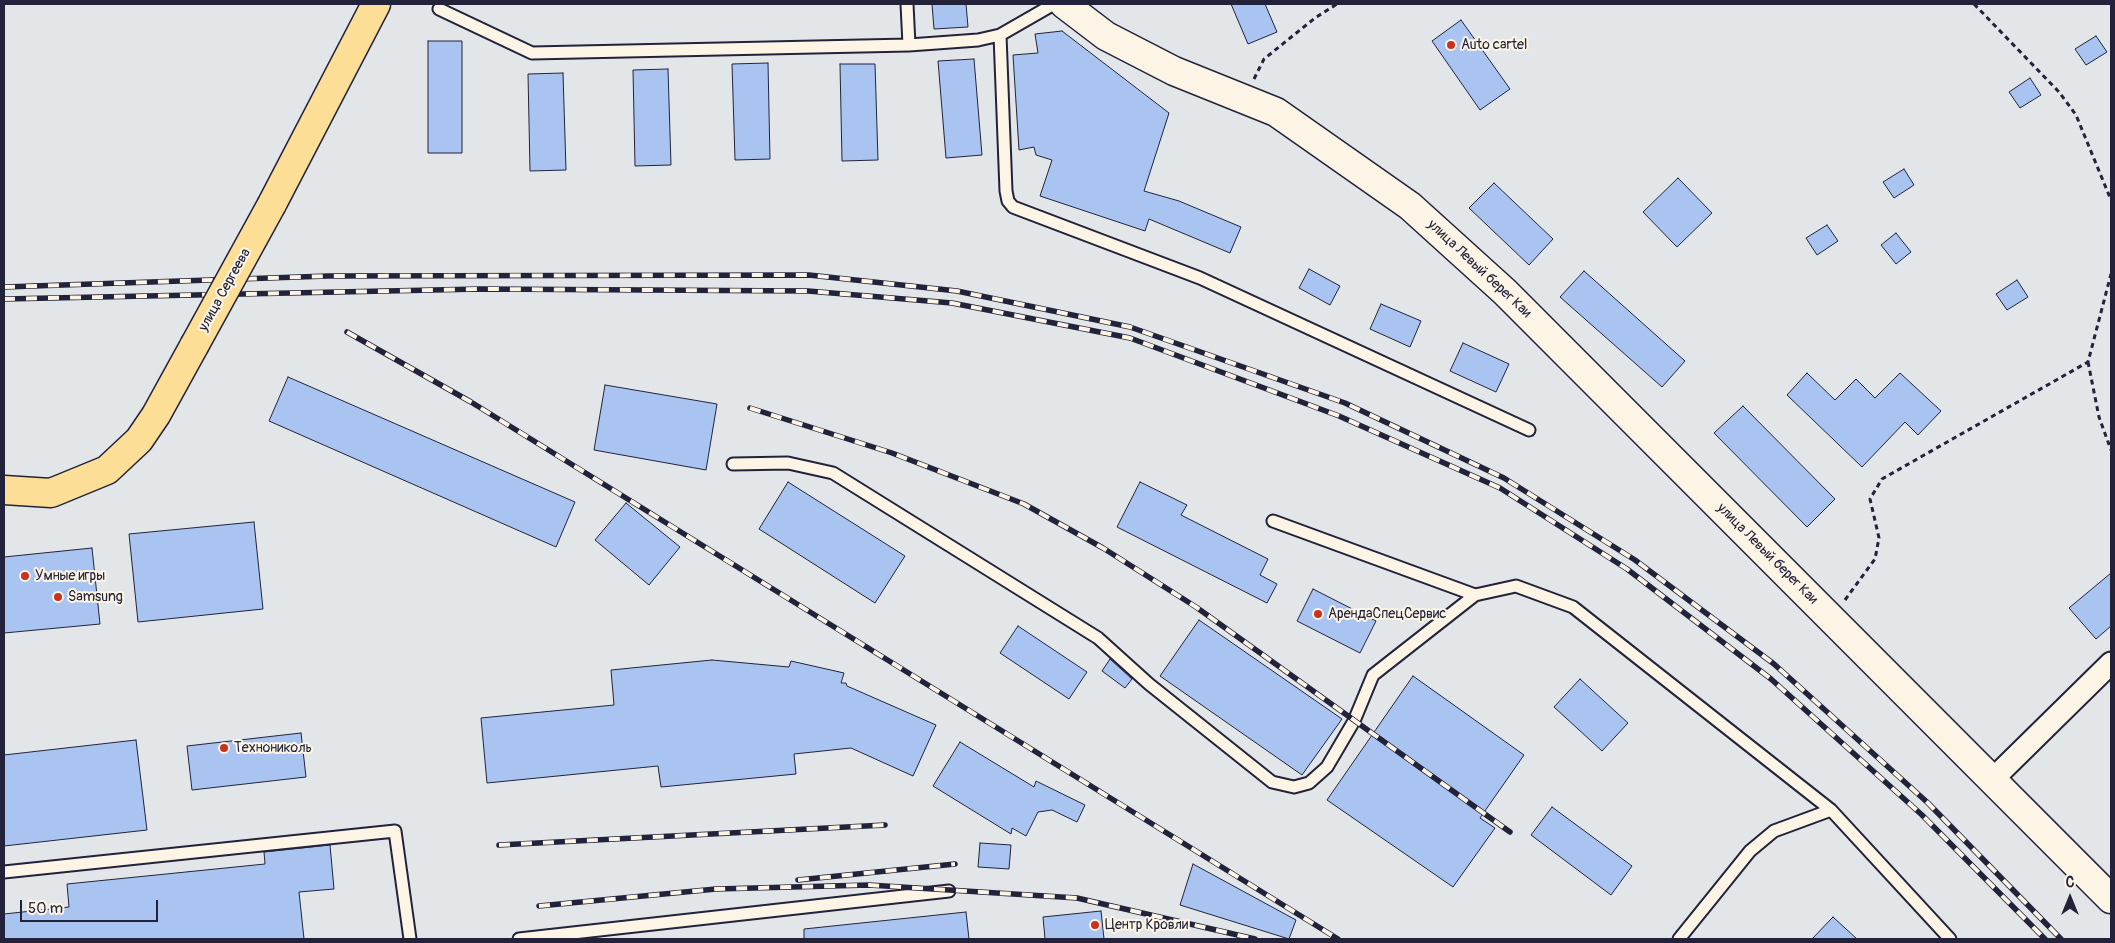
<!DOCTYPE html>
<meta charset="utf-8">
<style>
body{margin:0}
#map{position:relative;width:2115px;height:943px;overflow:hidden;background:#e3e6e9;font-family:Pangolin,sans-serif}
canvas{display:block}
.frame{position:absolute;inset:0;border:5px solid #22223b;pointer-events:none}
.north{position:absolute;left:2045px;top:873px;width:50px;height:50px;-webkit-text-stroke:4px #fcf5e5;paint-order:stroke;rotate:0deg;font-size:14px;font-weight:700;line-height:20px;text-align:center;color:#22223b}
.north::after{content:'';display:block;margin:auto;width:18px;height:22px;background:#22223b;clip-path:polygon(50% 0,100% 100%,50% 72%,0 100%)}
.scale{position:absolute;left:20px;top:900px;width:138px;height:22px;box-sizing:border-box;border:2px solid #22223b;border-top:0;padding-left:6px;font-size:15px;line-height:18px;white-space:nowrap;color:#22223b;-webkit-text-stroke:4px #fcf5e5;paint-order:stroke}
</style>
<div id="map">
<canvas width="2115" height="943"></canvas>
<div class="frame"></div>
<div class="north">С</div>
<div class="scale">50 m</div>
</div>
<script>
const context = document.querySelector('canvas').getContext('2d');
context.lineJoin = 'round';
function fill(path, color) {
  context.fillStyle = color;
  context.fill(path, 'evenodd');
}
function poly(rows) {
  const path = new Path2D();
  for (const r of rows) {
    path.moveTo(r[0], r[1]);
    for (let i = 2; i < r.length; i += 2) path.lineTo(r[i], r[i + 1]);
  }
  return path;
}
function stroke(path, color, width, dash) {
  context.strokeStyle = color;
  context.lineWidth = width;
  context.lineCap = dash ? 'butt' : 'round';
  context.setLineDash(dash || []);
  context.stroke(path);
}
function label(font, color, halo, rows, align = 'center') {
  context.font = font + ' Pangolin,sans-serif';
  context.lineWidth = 4;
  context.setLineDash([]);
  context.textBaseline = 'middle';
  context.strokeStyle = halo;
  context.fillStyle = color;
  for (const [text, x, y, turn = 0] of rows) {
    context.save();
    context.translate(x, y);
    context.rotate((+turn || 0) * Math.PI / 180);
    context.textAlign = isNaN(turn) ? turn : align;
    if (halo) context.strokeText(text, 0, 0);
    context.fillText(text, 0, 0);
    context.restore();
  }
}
const building = poly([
 [932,4,966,4,968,27,934,29,932,4],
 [1231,4,1265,4,1277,32,1248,44,1231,4],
 [1461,20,1510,89,1480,110,1432,41,1461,20],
 [1062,31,1169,113,1144,191,1179,201,1241,227,1230,253,1149,219,1145,231,1040,196,1052,160,1036,155,1034,147,1019,150,1013,55,1038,53,1035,34,1062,31],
 [2096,36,2107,52,2086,65,2075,49,2096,36],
 [428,41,462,41,462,153,428,153,428,41],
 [974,59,982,155,946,158,938,61,974,59],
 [768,63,770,159,735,160,732,64,768,63],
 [840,64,875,64,878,160,842,161,840,64],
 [668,69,671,165,635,166,633,70,668,69],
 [563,73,566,170,530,171,528,74,563,73],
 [2030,78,2041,95,2020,108,2009,92,2030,78],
 [1904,169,1914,185,1894,198,1883,182,1904,169],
 [1678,178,1712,213,1677,247,1643,212,1678,178],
 [1494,183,1553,239,1529,265,1469,208,1494,183],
 [1827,225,1838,241,1817,255,1806,238,1827,225],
 [1896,233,1911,252,1896,264,1881,245,1896,233],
 [1309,269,1340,286,1330,305,1299,288,1309,269],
 [1584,271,1685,361,1662,387,1560,297,1584,271],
 [2017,280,2028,297,2007,310,1996,294,2017,280],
 [1381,304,1421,321,1410,347,1370,329,1381,304],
 [1463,343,1509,364,1496,392,1450,371,1463,343],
 [1807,373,1835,400,1856,379,1875,398,1900,373,1941,411,1918,435,1905,422,1862,467,1787,395,1807,373],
 [288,377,575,502,556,547,269,421,288,377],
 [605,385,717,404,706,470,594,450,605,385],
 [1743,406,1835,499,1807,527,1714,433,1743,406],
 [788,482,905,556,875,603,759,529,788,482],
 [1140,482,1187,505,1181,515,1268,559,1260,575,1277,584,1267,603,1117,527,1140,482],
 [626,503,680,547,649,585,595,540,626,503],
 [254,522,263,609,138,622,129,534,254,522],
 [92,548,100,624,4,633,4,557,92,548],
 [2111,573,2111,626,2096,639,2069,608,2111,573],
 [1313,589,1376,621,1360,653,1297,621,1313,589],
 [1199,620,1342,719,1302,775,1160,676,1199,620],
 [1018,626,1087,672,1069,699,1000,653,1018,626],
 [1110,659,1132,679,1125,688,1102,671,1110,659],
 [712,660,789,667,791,661,844,673,841,683,846,683,847,686,936,725,913,776,851,748,794,754,796,774,661,787,658,766,487,783,481,718,614,705,611,670,712,660],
 [1413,676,1524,755,1480,818,1495,828,1453,887,1327,800,1413,676],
 [1580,679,1628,723,1602,751,1554,707,1580,679],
 [301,733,306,777,192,790,187,746,301,733],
 [136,740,147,830,4,846,4,755,136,740],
 [960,742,1034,787,1036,781,1085,805,1077,822,1052,810,1038,812,1026,836,1012,828,1011,834,933,786,960,742],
 [1552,807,1632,866,1611,895,1531,835,1552,807],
 [980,843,1011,845,1009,869,978,867,980,843],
 [330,845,334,889,299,892,304,939,4,939,4,914,69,907,67,884,265,864,264,852,330,845],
 [1193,864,1296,920,1289,939,1180,905,1193,864],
 [1101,911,1104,939,1045,939,1043,917,1101,911],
 [966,912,969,939,804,939,804,929,966,912],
 [1833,917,1857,939,1812,939,1833,917]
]);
const path = poly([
 [1974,4,2059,92,2076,115,2111,200],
 [1254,79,1264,59,1315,18,1337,4],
 [2088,362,2099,417,2111,450],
 [1845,600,1875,559,1879,538,1870,499,1882,479,2088,362,2111,274]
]);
const service = poly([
 [907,4,909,45],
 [439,9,532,53,909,45,978,40,1000,35,1054,4],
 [1000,35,1006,191,1008,201,1013,207,1200,278,1529,430],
 [733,464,788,463,833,473,1098,638,1149,684,1272,782,1294,787,1309,783,1327,767,1354,721,1373,675,1475,595,1516,586,1573,607,1831,810,1950,939],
 [1273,521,1475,595],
 [4,872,395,831,410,939],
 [519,939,949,891],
 [1679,939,1750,851,1774,831,1831,810]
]);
const minor = poly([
 [1992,780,2111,663]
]);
const tertiary = poly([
 [1064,4,1106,36,1174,71,1276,112,1410,206,1505,292,2111,899]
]);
const primary = poly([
 [272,204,376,4],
 [4,490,51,493,107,470,139,440,156,415,194,346]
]);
const rail = poly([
 [4,287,328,276,809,275,957,291,1130,327,1345,403,1504,478,1635,560,1774,664,1928,803,2061,939],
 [4,299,481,289,808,291,952,303,1130,338,1339,416,1500,488,1627,569,1771,679,1922,815,2045,939],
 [347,332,471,402,1338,939],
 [750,408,892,453,1024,504,1103,548,1196,607,1510,832],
 [499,845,885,825],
 [798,880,955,864],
 [539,906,716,889,869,885,1077,898,1255,939]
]);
const primaryBridge = poly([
 [194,346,272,204]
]);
const markers = [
 [1451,45,5,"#c8321e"],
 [25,576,5,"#c8321e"],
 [58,597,5,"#c8321e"],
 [1318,614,5,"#c8321e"],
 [224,748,5,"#c8321e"],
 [1095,925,5,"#c8321e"]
];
const poiNames = [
 ["Auto cartel",1461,45],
 ["Умные игры",35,576],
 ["Samsung",68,597],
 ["АрендаСпецСервис",1328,614],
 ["Технониколь",234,748],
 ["Центр Кровли",1105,925]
];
const streetNames = [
 ["улица Левый берег Каи",1479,269,43],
 ["улица Сергеева",225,290,-61],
 ["улица Левый берег Каи",1767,554,45]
];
fill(building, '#aac4f1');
stroke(building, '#22223b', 1);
stroke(service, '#22223b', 15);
stroke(minor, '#22223b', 25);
stroke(tertiary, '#22223b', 31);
stroke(primary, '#22223b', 31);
stroke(path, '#22223b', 3, [5, 4]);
stroke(service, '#fcf5e5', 11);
stroke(minor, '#fcf5e5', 21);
stroke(tertiary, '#fcf5e5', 28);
stroke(primary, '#fdde96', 28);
stroke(rail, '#22223b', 5.5);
stroke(rail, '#fcf5e5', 4, [11]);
stroke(primaryBridge, '#22223b', 31, []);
stroke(primaryBridge, '#fdde96', 28);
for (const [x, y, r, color] of markers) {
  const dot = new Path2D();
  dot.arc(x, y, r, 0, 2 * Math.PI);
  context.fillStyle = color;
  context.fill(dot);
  stroke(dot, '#fcf5e5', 2);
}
label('14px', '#22223b', '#fcf5e5', poiNames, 'left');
label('14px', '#22223b', '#fcf5e5', streetNames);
</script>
